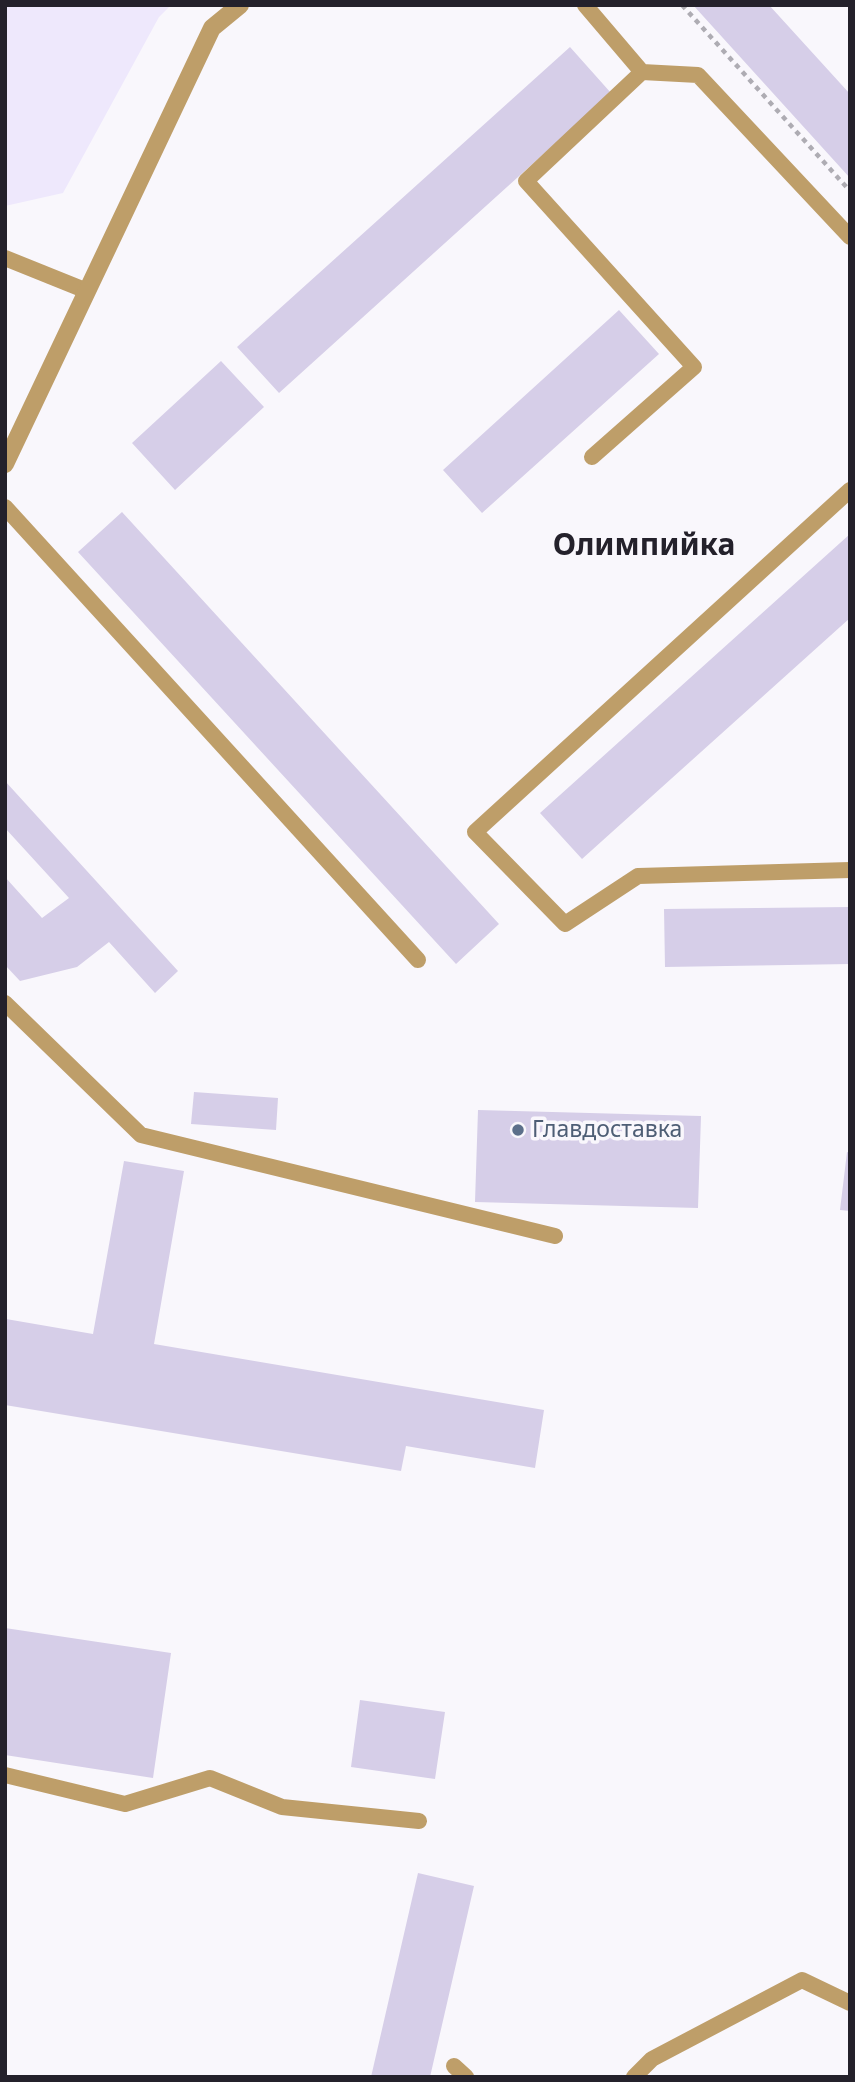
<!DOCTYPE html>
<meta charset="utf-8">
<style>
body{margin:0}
#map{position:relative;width:855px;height:2082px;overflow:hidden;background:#f9f7fc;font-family:"Noto Sans",sans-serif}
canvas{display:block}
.frame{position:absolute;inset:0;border:7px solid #24212b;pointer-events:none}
</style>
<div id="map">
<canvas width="855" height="2082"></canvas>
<div class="frame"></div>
</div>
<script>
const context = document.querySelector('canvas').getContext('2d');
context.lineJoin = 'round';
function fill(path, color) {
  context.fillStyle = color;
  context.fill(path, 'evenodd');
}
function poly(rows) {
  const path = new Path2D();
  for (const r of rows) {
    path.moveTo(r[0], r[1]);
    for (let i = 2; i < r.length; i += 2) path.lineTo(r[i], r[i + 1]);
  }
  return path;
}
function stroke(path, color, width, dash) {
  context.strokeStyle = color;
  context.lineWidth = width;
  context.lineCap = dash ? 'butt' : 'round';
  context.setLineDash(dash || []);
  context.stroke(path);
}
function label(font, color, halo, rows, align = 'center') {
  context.font = font + ' "Noto Sans",sans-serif';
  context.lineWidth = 7;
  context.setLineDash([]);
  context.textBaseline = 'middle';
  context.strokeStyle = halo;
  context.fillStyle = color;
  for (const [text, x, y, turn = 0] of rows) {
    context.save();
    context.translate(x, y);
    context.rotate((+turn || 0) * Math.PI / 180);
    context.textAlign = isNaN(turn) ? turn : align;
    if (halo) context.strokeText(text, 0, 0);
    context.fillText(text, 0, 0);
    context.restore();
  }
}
const built = poly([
 [5,5,171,5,159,17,63,193,5,206]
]);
const building = poly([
 [693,5,769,5,850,94,850,178],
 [570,47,611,93,279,393,237,347],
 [619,310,659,354,482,513,443,470],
 [221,361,264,407,175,490,132,443],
 [122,512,499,924,456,964,78,552],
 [850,534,850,618,582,859,540,813],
 [5,781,178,971,155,993,109,942,77,967,20,981,5,965,5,877,42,918,69,898,5,828],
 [850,907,850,964,665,967,664,909],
 [194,1092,278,1098,276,1130,191,1124],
 [478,1110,701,1116,698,1208,475,1202],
 [847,1152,850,1153,850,1211,840,1210],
 [124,1161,184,1171,154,1344,544,1410,535,1468,406,1446,401,1471,5,1405,6,1319,93,1334],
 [5,1628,171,1653,153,1778,5,1755],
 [360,1700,445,1712,435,1779,351,1767],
 [418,1873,474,1886,430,2077,371,2077]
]);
const path = poly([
 [682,5,850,191]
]);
const service = poly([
 [585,5,642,72,698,75,850,237],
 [5,258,87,291],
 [592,457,694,367,526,181,642,72],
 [850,490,475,832,565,924,638,876,850,870],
 [5,507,418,960],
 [5,1003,141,1135,555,1236],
 [5,1775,125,1804,210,1778,282,1807,419,1821],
 [454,2066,466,2077],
 [634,2077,652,2059,802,1980,850,2003]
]);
const minor = poly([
 [5,464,212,28,240,5]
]);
const markers = [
 [518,1130,7,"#5c6f8a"]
];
const serviceNames = [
 ["Главдоставка",532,1130]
];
const districtNames = [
 ["Олимпийка",644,546]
];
fill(built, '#eee8fc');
fill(building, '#d6cee8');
stroke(path, '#aeacb3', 4.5, [5, 5]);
stroke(service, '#be9e69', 16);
stroke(minor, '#be9e69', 18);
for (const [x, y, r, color] of markers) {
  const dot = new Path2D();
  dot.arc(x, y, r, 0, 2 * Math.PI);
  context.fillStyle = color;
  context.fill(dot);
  stroke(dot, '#f9f7fc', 2.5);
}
label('23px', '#4e5e75', '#f9f7fc', serviceNames, 'left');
label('bold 30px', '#24212b', '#f9f7fc', districtNames);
</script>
